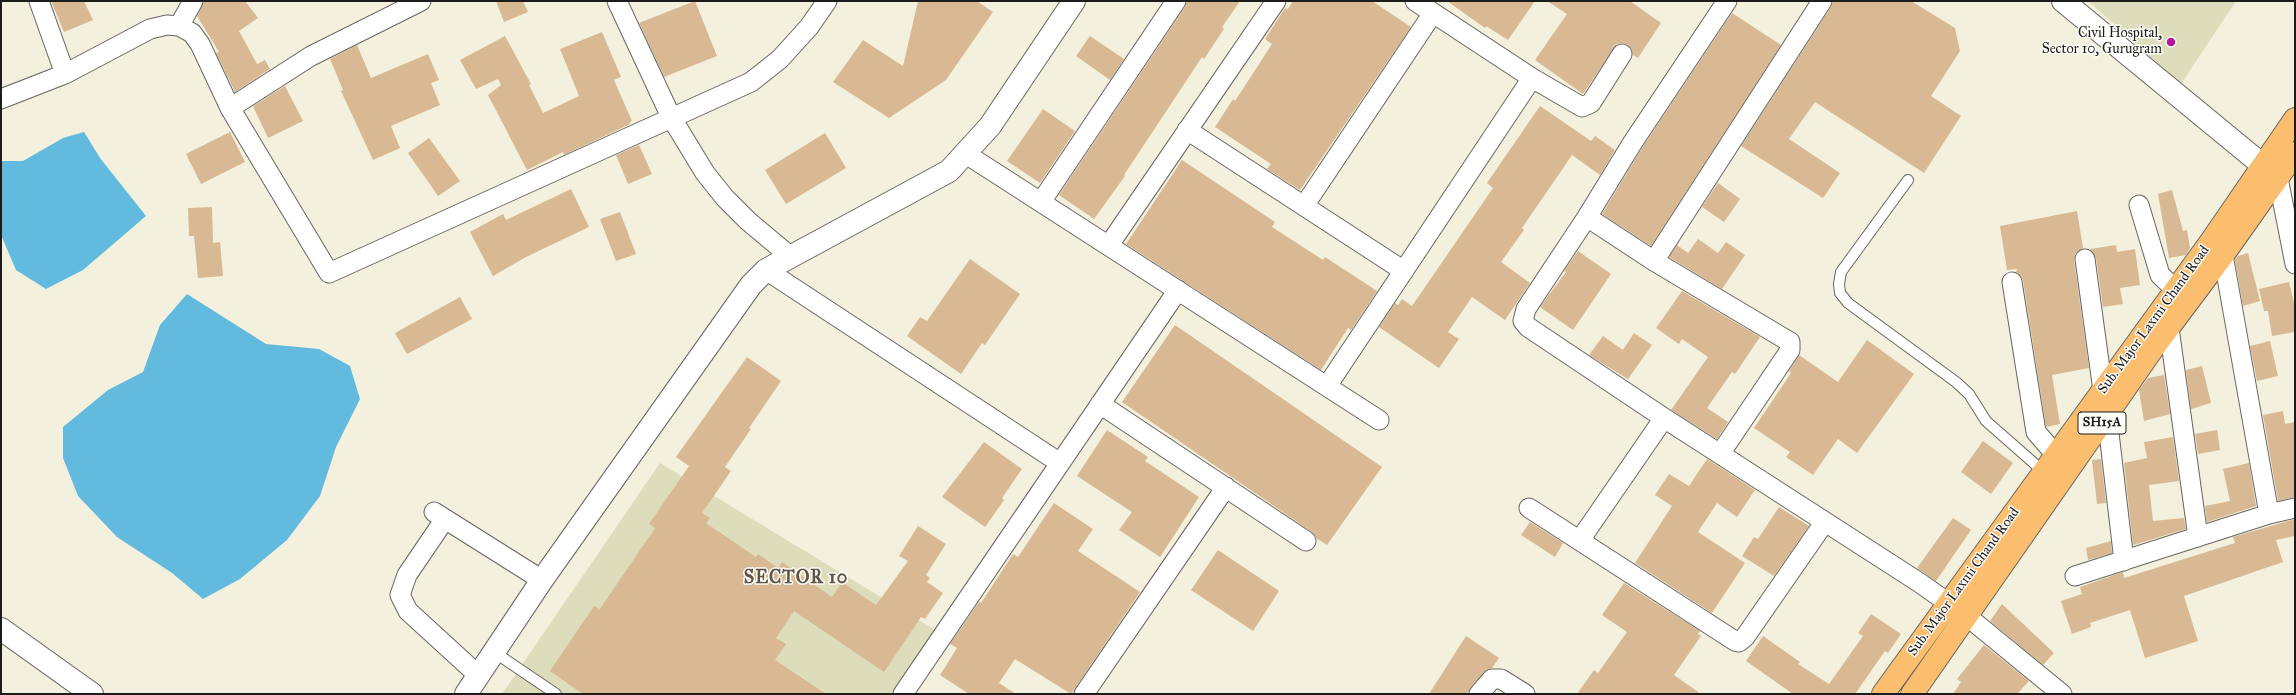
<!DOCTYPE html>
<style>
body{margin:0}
#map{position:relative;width:2296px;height:695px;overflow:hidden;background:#f3f0dd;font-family:"IM FELL Great Primer",serif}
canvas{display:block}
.frame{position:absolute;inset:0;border:2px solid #1c1c1c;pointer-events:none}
</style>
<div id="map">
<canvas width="2296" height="695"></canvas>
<div class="frame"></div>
</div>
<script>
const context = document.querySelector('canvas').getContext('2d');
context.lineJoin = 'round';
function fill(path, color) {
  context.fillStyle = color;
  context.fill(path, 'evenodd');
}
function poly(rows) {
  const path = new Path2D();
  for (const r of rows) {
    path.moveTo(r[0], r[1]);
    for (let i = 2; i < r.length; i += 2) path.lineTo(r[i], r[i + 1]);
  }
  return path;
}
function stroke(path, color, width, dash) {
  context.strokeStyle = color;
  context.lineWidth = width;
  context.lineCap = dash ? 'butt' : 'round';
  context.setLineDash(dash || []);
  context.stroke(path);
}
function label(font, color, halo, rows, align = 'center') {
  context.font = font + ' "IM FELL Great Primer",serif';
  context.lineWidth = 3;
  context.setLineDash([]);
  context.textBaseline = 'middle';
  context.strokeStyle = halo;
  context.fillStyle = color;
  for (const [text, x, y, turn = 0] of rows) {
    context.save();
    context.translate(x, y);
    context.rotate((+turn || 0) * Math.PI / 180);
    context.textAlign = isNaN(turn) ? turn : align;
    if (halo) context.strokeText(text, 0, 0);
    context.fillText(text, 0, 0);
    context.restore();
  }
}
const built = poly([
 [2088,1,2236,1,2181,84],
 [660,463,935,630,891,694,502,694]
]);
const water = poly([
 [84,132,100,158,146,216,83,270,46,289,16,270,1,235,1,161,23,161,63,138],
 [187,294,266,344,319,349,350,366,360,399,336,447,320,496,287,540,240,579,203,599,172,573,117,537,78,496,63,458,63,427,108,390,143,372,160,325]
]);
const building = poly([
 [51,1,84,1,93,20,64,32],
 [204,1,245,1,258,18,239,31,257,64,265,60,270,69,235,92,216,53,219,52,197,16],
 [496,1,523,1,528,12,504,22],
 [695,1,717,56,664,77,639,23],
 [918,1,977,1,993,12,946,80,889,118,833,82,863,40,903,66],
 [1187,1,1240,1,1222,27,1224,29,1204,59,1202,57,1124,175,1125,176,1094,219,1059,195,1185,7],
 [1293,1,1372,1,1411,27,1300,190,1267,169,1271,164,1215,127,1233,99,1235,101,1272,44,1265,39,1285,8,1288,9],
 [1447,1,1535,1,1508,40,1486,26,1485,28],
 [1547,1,1630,1,1661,23,1638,58,1633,55,1628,45,1622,43,1617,44,1583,94,1535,60,1567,14],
 [1833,1,1911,1,1955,28,1960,51,1931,96,1961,116,1924,173,1815,102,1789,139,1840,173,1823,198,1741,146,1831,7],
 [1732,13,1781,45,1651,246,1602,214,1642,148],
 [602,32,621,77,614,80,632,121,630,122,630,124,564,155,563,152,527,170,488,95,501,85,498,79,476,89,460,60,505,36,531,84,529,85,543,113,579,96,560,49],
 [1090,36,1124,59,1110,80,1076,56],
 [357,45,371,78,428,54,439,80,431,83,440,105,391,126,400,148,373,160,341,91,343,90,330,59],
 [285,86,303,121,268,138,253,106],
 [1540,106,1591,141,1595,136,1615,150,1600,175,1572,155,1522,228,1524,230,1501,262,1530,283,1505,320,1472,297,1448,332,1459,339,1439,368,1379,327,1395,303,1398,305,1402,299,1412,306,1493,188,1487,183],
 [1043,109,1075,131,1040,183,1007,161],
 [230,132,245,162,201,184,186,154],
 [825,133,846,168,786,204,765,170],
 [429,138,460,181,438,196,408,153],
 [639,145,652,174,628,184,616,155],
 [1182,160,1275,222,1272,227,1323,260,1325,257,1377,291,1351,330,1348,328,1321,370,1126,244],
 [1718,183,1740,199,1724,222,1702,207],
 [571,189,589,227,526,257,493,276,470,232,503,214,506,220],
 [2172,190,2183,231,2187,230,2190,248,2186,255,2169,258,2158,194],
 [212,207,213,243,220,242,223,276,198,278,194,236,189,236,188,208],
 [2077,211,2083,248,2075,254,2074,260,2089,368,2052,375,2060,424,2046,427,2023,280,2016,272,2017,269,2007,270,2000,226],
 [620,212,636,254,616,261,600,219],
 [1698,239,1718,253,1726,242,1745,255,1722,289,1669,257,1677,245,1688,253],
 [2116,245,2117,252,2135,249,2140,285,2120,288,2123,304,2103,307,2096,258,2090,249],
 [1578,251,1611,274,1573,330,1540,307,1566,272,1564,271],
 [2248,253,2260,301,2243,306,2235,260,2238,256],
 [970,259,1020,294,985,345,982,343,961,374,907,336,920,317,927,321],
 [2289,282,2295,307,2295,332,2272,336,2268,311,2264,311,2259,289],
 [1682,291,1760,337,1735,374,1732,372,1707,408,1728,422,1717,439,1671,410,1708,357,1682,339,1679,344,1656,328],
 [460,297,472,319,407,354,395,333],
 [1175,325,1382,467,1327,545,1316,538,1312,532,1122,402],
 [1634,333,1652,345,1628,379,1589,355,1603,336,1623,350],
 [1867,340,1914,374,1857,453,1838,439,1813,475,1786,457,1790,452,1754,428,1791,373,1789,371,1799,355,1838,382],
 [2270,341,2278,376,2257,381,2250,346],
 [747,357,781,381,749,428,751,429,725,467,731,471,702,513,710,518,706,523,756,557,758,554,778,568,782,562,832,597,842,582,876,605,908,561,899,556,918,526,946,544,926,575,930,578,927,582,943,593,925,619,921,617,884,672,794,611,776,638,786,644,775,660,826,694,583,694,550,671,594,606,600,609,655,528,649,524,689,466,676,457],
 [2202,366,2211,403,2191,409,2186,370],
 [2164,375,2170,414,2144,421,2139,390,2148,378],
 [2283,411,2285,424,2295,422,2295,497,2278,501,2263,415],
 [1107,430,1148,457,1145,461,1199,497,1160,557,1119,530,1132,512,1077,476],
 [2217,430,2220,450,2198,454,2195,434],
 [2173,437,2179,481,2149,485,2153,521,2184,518,2186,529,2133,545,2124,463,2147,458,2144,442],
 [1983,441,2013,463,1991,494,1961,472],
 [984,442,1022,469,1002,498,1004,500,985,527,942,497],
 [1707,459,1755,490,1737,517,1717,503,1698,532,1745,563,1712,613,1635,563,1672,506,1655,495,1669,474,1689,486],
 [2101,459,2106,503,2097,504,2092,460],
 [2249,463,2256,506,2207,522,2205,506,2230,501,2223,469],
 [1054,503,1093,529,1078,551,1140,592,1071,694,1015,659,999,683,1016,694,969,694,940,675,957,648,950,644,979,602,981,603,1013,554,1018,557],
 [1779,507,1809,526,1774,576,1742,556,1754,537,1758,539],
 [1953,518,1971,530,1936,581,1917,568],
 [2295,519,2295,536,2276,540,2283,562,2184,596,2198,641,2145,658,2130,610,2090,623,2091,627,2072,634,2061,601,2082,594,2080,587,2123,572,2124,578,2235,543,2233,537],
 [1530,522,1563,543,1555,557,1521,535],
 [2111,541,2112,553,2088,560,2086,548],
 [1218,550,1279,591,1253,631,1191,590],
 [1624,583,1700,631,1698,634,1701,636,1674,675,1701,694,1577,694,1594,670,1598,673,1627,632,1602,615],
 [2002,604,2054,653,2043,665,1990,621],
 [1871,614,1901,634,1888,653,1885,651,1855,694,1793,694,1746,661,1763,636,1800,662,1798,664,1829,684,1863,636,1858,633],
 [1466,636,1499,658,1492,668,1484,672,1471,687,1468,694,1429,694],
 [1984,645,2029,681,2017,694,1953,694,1961,682,1957,679]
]);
const service = poly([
 [1908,180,1841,272,1839,284,1840,293,1848,303,1956,382,1969,394,1986,421,2044,472],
 [494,652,556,694]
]);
const minor = poly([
 [39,1,65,74],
 [617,1,671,117,705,173,725,198,748,221,791,257],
 [1415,1,1532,78,1582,107,1591,103,1622,54],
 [1727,1,1633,142,1587,217,1526,309,1523,321,1528,327,1664,418,1920,583,1968,617,2062,694],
 [179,26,193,1],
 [1,99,65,74,150,29,167,25,179,26,192,33,200,44,230,108,329,273,751,82,780,59,809,27,827,1],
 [230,108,311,56,421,1],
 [1187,130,1404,271],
 [966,154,1379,420],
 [2278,178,2295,264],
 [1041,202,1176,1],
 [2139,205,2160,275,2176,290],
 [1304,206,1433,13],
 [1587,217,1654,261,1790,342,1790,350,1720,454],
 [1109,245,1276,1],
 [2223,255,2269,514],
 [2085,259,2103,391],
 [1654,261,1822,1],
 [766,270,1060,463],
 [2012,282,2036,432,2056,455],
 [2169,328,2198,537],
 [1327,386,1532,78],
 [1100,404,1306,541],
 [2107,416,2124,561],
 [1529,508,1735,641,1739,642,1745,637,1824,523],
 [434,512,542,580],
 [445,519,407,575,400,595,408,611,478,675],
 [1580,540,1664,418],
 [2075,576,2269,514,2295,508],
 [903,694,1178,290],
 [1084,694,1226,487],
 [1479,694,1492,679,1501,679,1525,694]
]);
const tertiary = poly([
 [2063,1,2277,177],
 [1,629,92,694],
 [466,694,542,580,751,285,766,270,949,171,990,126,1074,1]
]);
const primary = poly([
 [1883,694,2212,240,2295,119],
 [1912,694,2154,347,2223,255,2295,153]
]);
const markers = [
 [2171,42,5,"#b5179e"]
];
const shields = [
 [2102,423,48]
];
const shieldNames = [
 ["SH15A",2102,423]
];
const poiNames = [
 ["Civil Hospital,",2162,34],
 ["Sector 10, Gurugram",2162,50]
];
const streetNames = [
 ["Sub. Major Laxmi Chand Road",2154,320,-54],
 ["Sub. Major Laxmi Chand Road",1964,582,-54]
];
const districtNames = [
 ["SECTOR 10",796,579]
];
fill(built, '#deddbb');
fill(water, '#62badf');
fill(building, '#d8b993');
stroke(service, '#676660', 12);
stroke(minor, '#676660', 21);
stroke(tertiary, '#676660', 24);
stroke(primary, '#676660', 24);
stroke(service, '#fff', 10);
stroke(minor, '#fff', 19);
stroke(tertiary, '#fff', 22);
stroke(primary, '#fbbd6e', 22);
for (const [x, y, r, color] of markers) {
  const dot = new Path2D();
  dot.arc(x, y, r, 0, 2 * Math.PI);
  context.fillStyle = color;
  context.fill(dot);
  stroke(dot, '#fdfcf7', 1.5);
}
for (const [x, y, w] of shields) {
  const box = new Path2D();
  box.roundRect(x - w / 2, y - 11, w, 22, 3);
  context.fillStyle = '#fdfcf7';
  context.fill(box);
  stroke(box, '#1c1c1c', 1);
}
label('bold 13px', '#1c1c1c', null, shieldNames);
label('14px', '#1c1c1c', '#fdfcf7', poiNames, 'right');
label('14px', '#1c1c1c', '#fdfcf7', streetNames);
context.letterSpacing = '1px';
label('bold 18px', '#5e5346', '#fdfcf7', districtNames);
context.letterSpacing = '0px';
</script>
